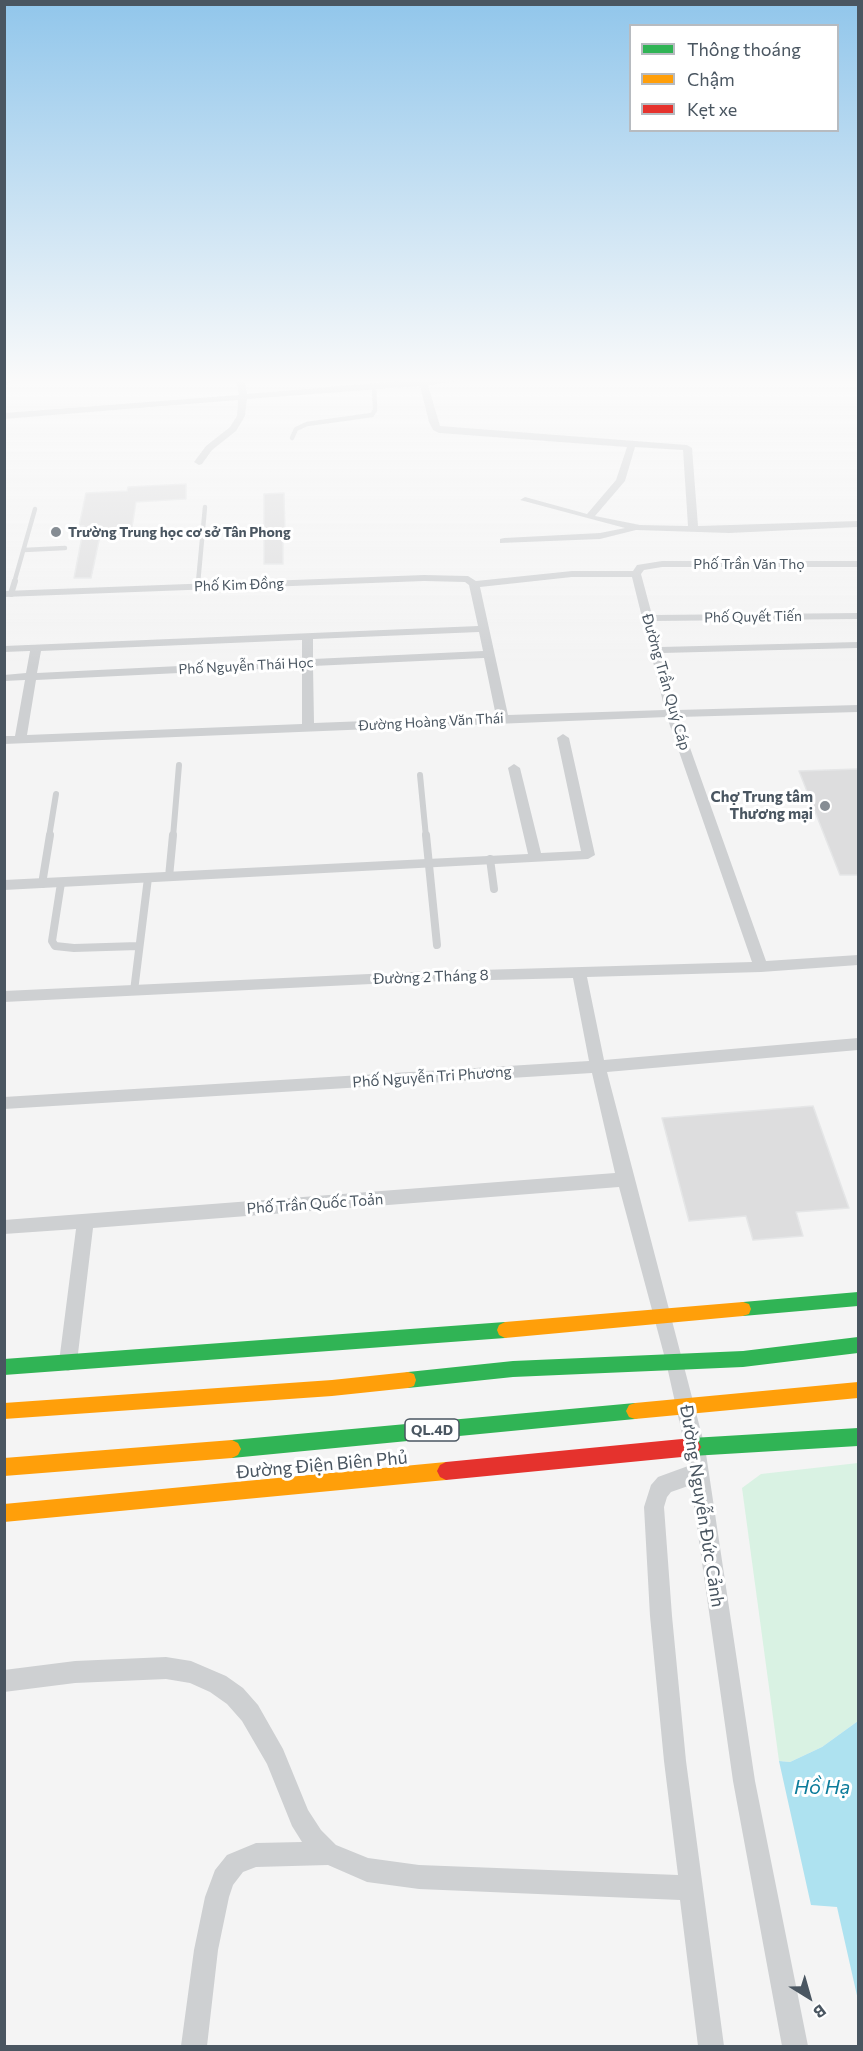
<!DOCTYPE html>
<meta charset="utf-8">
<style>
body{margin:0}
#map{position:relative;width:863px;height:2051px;overflow:hidden;background:#f4f4f4;font-family:Commissioner,sans-serif}
canvas{display:block}
.frame{position:absolute;inset:0;border:6px solid #4a5661;pointer-events:none}
.legend{position:absolute;left:629px;top:24px;width:210px;height:108px;box-sizing:border-box;background:#fff;border:2px solid #b7bbc0;margin:0;padding:8px 10px;list-style:none;font-size:18px;color:#4a5661}
.legend li{display:flex;align-items:center;gap:12px;height:30px}
.legend b{width:30px;border:2px solid #b7bbc0}
.north{position:absolute;left:779px;top:1967px;width:60px;height:60px;-webkit-text-stroke:4px #fff;paint-order:stroke;rotate:143deg;font-size:16px;font-weight:700;line-height:24px;text-align:center;color:#4a5661}
.north::after{content:'';display:block;margin:auto;width:21px;height:27px;background:#4a5661;clip-path:polygon(50% 0,100% 100%,50% 72%,0 100%)}
</style>
<div id="map">
<canvas width="863" height="2051"></canvas>
<div class="frame"></div>
<ul class="legend">
<li><b style="height:8px;background:#30b455"></b>Thông thoáng</li>
<li><b style="height:8px;background:#ff9f0a"></b>Chậm</li>
<li><b style="height:8px;background:#e5322d"></b>Kẹt xe</li>
</ul>
<div class="north">B</div>
</div>
<script>
const context = document.querySelector('canvas').getContext('2d');
context.lineJoin = 'round';
function fill(path, color) {
  context.fillStyle = color;
  context.fill(path, 'evenodd');
}
function poly(rows) {
  const path = new Path2D();
  for (const r of rows) {
    path.moveTo(r[0], r[1]);
    for (let i = 2; i < r.length; i += 2) path.lineTo(r[i], r[i + 1]);
  }
  return path;
}
function stroke(path, color, width, dash) {
  context.strokeStyle = color;
  context.lineWidth = width;
  context.lineCap = dash ? 'butt' : 'round';
  context.setLineDash(dash || []);
  context.stroke(path);
}
function label(font, color, halo, rows, align = 'center') {
  context.font = font + ' Commissioner,sans-serif';
  context.lineWidth = 6;
  context.setLineDash([]);
  context.textBaseline = 'middle';
  context.strokeStyle = halo;
  context.fillStyle = color;
  for (const [text, x, y, turn = 0] of rows) {
    context.save();
    context.translate(x, y);
    context.rotate((+turn || 0) * Math.PI / 180);
    context.textAlign = isNaN(turn) ? turn : align;
    if (halo) context.strokeText(text, 0, 0);
    context.fillText(text, 0, 0);
    context.restore();
  }
}
const green = poly([
 [858,1463,858,1721,822,1747,790,1762,779,1761,742,1488,761,1474]
]);
const water = poly([
 [858,1721,858,2000,837,1907,811,1905,779,1761,790,1762,822,1747]
]);
const building = poly([
 [186,484,186,499,136,502,131,534,100,536,91,578,74,578,84,526,79,526,86,493,127,491,128,487,186,484],
 [284,493,285,532,283,533,283,564,264,564,264,494,284,493],
 [858,769,858,875,840,875,799,771,858,769],
 [813,1106,849,1208,796,1212,803,1236,753,1240,746,1216,689,1221,662,1118,813,1106]
]);
const laneFar2 = poly([
 [292,438,296,429,307,424,372,415,375,410,374,386],
 [24,550,65,548],
 [14,583,35,509],
 [198,583,205,507]
]);
const laneFar1 = poly([
 [198,587,198,581],
 [11,594,15,581],
 [420,775,426,837],
 [49,837,56,794],
 [173,837,179,765]
]);
const lane = poly([
 [426,835,437,945],
 [490,859,494,889],
 [169,877,173,835],
 [61,883,52,941,55,946,74,948,138,946],
 [42,884,50,835],
 [134,991,148,878]
]);
const street = poly([
 [4,379,12,379,4,388,4,379],
 [236,379,244,379,247,394,423,379,475,379,428,385,440,426,687,445,692,448,698,526,858,521,858,527,729,533,636,530,600,539,500,543,500,539,504,538,600,533,625,528,520,500,525,497,587,514,616,480,627,447,439,433,433,430,429,422,420,386,247,399,245,416,236,431,212,450,202,464,199,465,194,462,206,446,230,427,237,416,238,400,4,419,4,413,239,395,236,379],
 [635,447,683,450,688,526,640,525,595,516,625,481,635,447],
 [662,561,858,561,858,567,662,567,644,570,641,574,652,615,858,613,858,619,654,621,660,647,858,642,858,648,662,653,677,710,858,705,858,712,679,717,766,961,858,955,858,965,761,972,587,977,604,1060,858,1038,858,1050,607,1072,705,1447,755,1781,808,2046,782,2046,733,1781,691,1485,671,1492,667,1497,664,1507,672,1616,686,1761,724,2046,698,2046,680,1900,419,1889,367,1882,328,1865,256,1867,243,1872,233,1885,229,1897,218,1950,207,2046,181,2046,194,1950,205,1897,215,1870,227,1855,256,1843,302,1842,292,1826,267,1764,242,1721,227,1704,210,1692,190,1683,166,1679,75,1683,4,1692,4,1670,75,1661,166,1657,191,1661,226,1676,243,1688,258,1705,283,1749,308,1810,321,1830,336,1845,368,1858,419,1865,678,1875,664,1761,650,1616,644,1507,651,1485,658,1477,688,1466,685,1447,666,1362,619,1187,93,1228,77,1362,75,1368,68,1371,61,1368,59,1362,76,1229,4,1234,4,1220,615,1173,592,1073,4,1109,4,1097,589,1061,573,978,412,982,4,1002,4,991,412,972,752,962,667,717,4,744,4,736,15,736,25,680,4,681,4,675,26,673,30,651,4,652,4,646,478,626,469,585,465,582,424,581,4,597,4,591,424,575,468,576,476,581,572,571,633,571,637,565,662,561],
 [572,577,632,577,665,710,508,715,480,587,572,577],
 [479,632,483,651,313,659,313,639,479,632],
 [302,640,302,660,37,673,41,651,302,640],
 [484,658,496,716,314,723,313,666,484,658],
 [302,667,302,724,27,735,36,680,302,667],
 [563,734,569,738,595,855,588,859,4,890,4,880,528,854,508,768,514,764,520,768,541,853,581,851,557,738,563,734]
]);
const fast = poly([
 [858,1292,858,1306,743,1316,737,1314,735,1309,737,1304,743,1302,858,1292],
 [505,1322,511,1325,513,1330,511,1335,505,1338,4,1375,4,1359,505,1322],
 [858,1337,858,1353,743,1367,513,1377,408,1388,402,1386,400,1380,402,1374,408,1372,513,1361,743,1351,858,1337],
 [635,1403,641,1405,644,1411,641,1417,635,1419,232,1458,226,1455,223,1449,226,1443,232,1440,635,1403],
 [858,1428,858,1446,692,1456,686,1453,683,1447,686,1441,692,1438,858,1428]
]);
const slow = poly([
 [743,1302,749,1304,751,1309,749,1314,743,1316,505,1338,499,1335,497,1330,499,1325,505,1322,743,1302],
 [408,1372,414,1374,416,1380,414,1386,408,1388,332,1396,4,1419,4,1403,332,1380,408,1372],
 [858,1382,858,1398,635,1419,629,1417,626,1411,629,1405,635,1403,858,1382],
 [232,1440,238,1443,241,1449,238,1455,232,1458,4,1476,4,1458,232,1440],
 [446,1462,452,1465,455,1471,452,1477,446,1480,4,1522,4,1504,446,1462]
]);
const jam = poly([
 [692,1438,698,1441,701,1447,698,1453,692,1456,446,1480,440,1477,437,1471,440,1465,446,1462,692,1438]
]);
const markers = [
 [56,532,6,"#868d94"],
 [825,806,6,"#868d94"]
];
const farPoinames = [
 ["Trường Trung học cơ sở Tân Phong",68,532]
];
const farStreetnames = [
 ["Phố Trần Văn Thọ",749,564],
 ["Phố Kim Đồng",239,585,-2],
 ["Phố Quyết Tiến",753,617,-1],
 ["Phố Nguyễn Thái Học",246,666,-3],
 ["Đường Hoàng Văn Thái",431,722,-3]
];
const shields = [
 [432,1430,54]
];
const shieldNames = [
 ["QL.4D",432,1430]
];
const streetNames = [
 ["Đường Trần Quý Cáp",666,682,74],
 ["Đường 2 Tháng 8",431,977,-2],
 ["Phố Nguyễn Tri Phương",432,1077,-4],
 ["Phố Trần Quốc Toản",315,1204,-4]
];
const poiNames = [
 ["Chợ Trung tâm",813,797],
 ["Thương mại",813,814]
];
const nearStreetnames = [
 ["Đường Điện Biên Phủ",322,1465,-5],
 ["Đường Nguyễn Đức Cảnh",702,1506,81]
];
const nearWaternames = [
 ["Hồ Hạ",822,1787]
];
fill(green, '#d9f2e3');
fill(water, '#aee2f0');
fill(building, '#ddddde');
stroke(building, '#e5e6e7', 1.5);
stroke(laneFar2, '#ced0d2', 4.5);
stroke(laneFar1, '#ced0d2', 6);
stroke(lane, '#ced0d2', 8);
fill(street, '#ced0d2');
fill(fast, '#30b455');
fill(slow, '#ff9f0a');
fill(jam, '#e5322d');
const sky = context.createLinearGradient(0, 0, 0, 667);
sky.addColorStop(0, '#91c6eb');
sky.addColorStop(0.57, '#fafafa');
sky.addColorStop(1, '#fafafa00');
context.fillStyle = sky;
context.fillRect(0, 0, 863, 667);
for (const [x, y, r, color] of markers) {
  const dot = new Path2D();
  dot.arc(x, y, r, 0, 2 * Math.PI);
  context.fillStyle = color;
  context.fill(dot);
  stroke(dot, '#fff', 2);
}
label('bold 14px', '#4a5661', '#fff', farPoinames, 'left');
label('14px', '#4a5661', '#fff', farStreetnames);
for (const [x, y, w] of shields) {
  const box = new Path2D();
  box.roundRect(x - w / 2, y - 11, w, 22, 4.5);
  context.fillStyle = '#fff';
  context.fill(box);
  stroke(box, '#4a5661', 1.5);
}
label('bold 14px', '#4a5661', null, shieldNames);
label('15px', '#4a5661', '#fff', streetNames);
label('bold 15px', '#4a5661', '#fff', poiNames, 'right');
label('18px', '#4a5661', '#fff', nearStreetnames);
label('italic 20px', '#0c7c9b', '#fff', nearWaternames);
</script>
